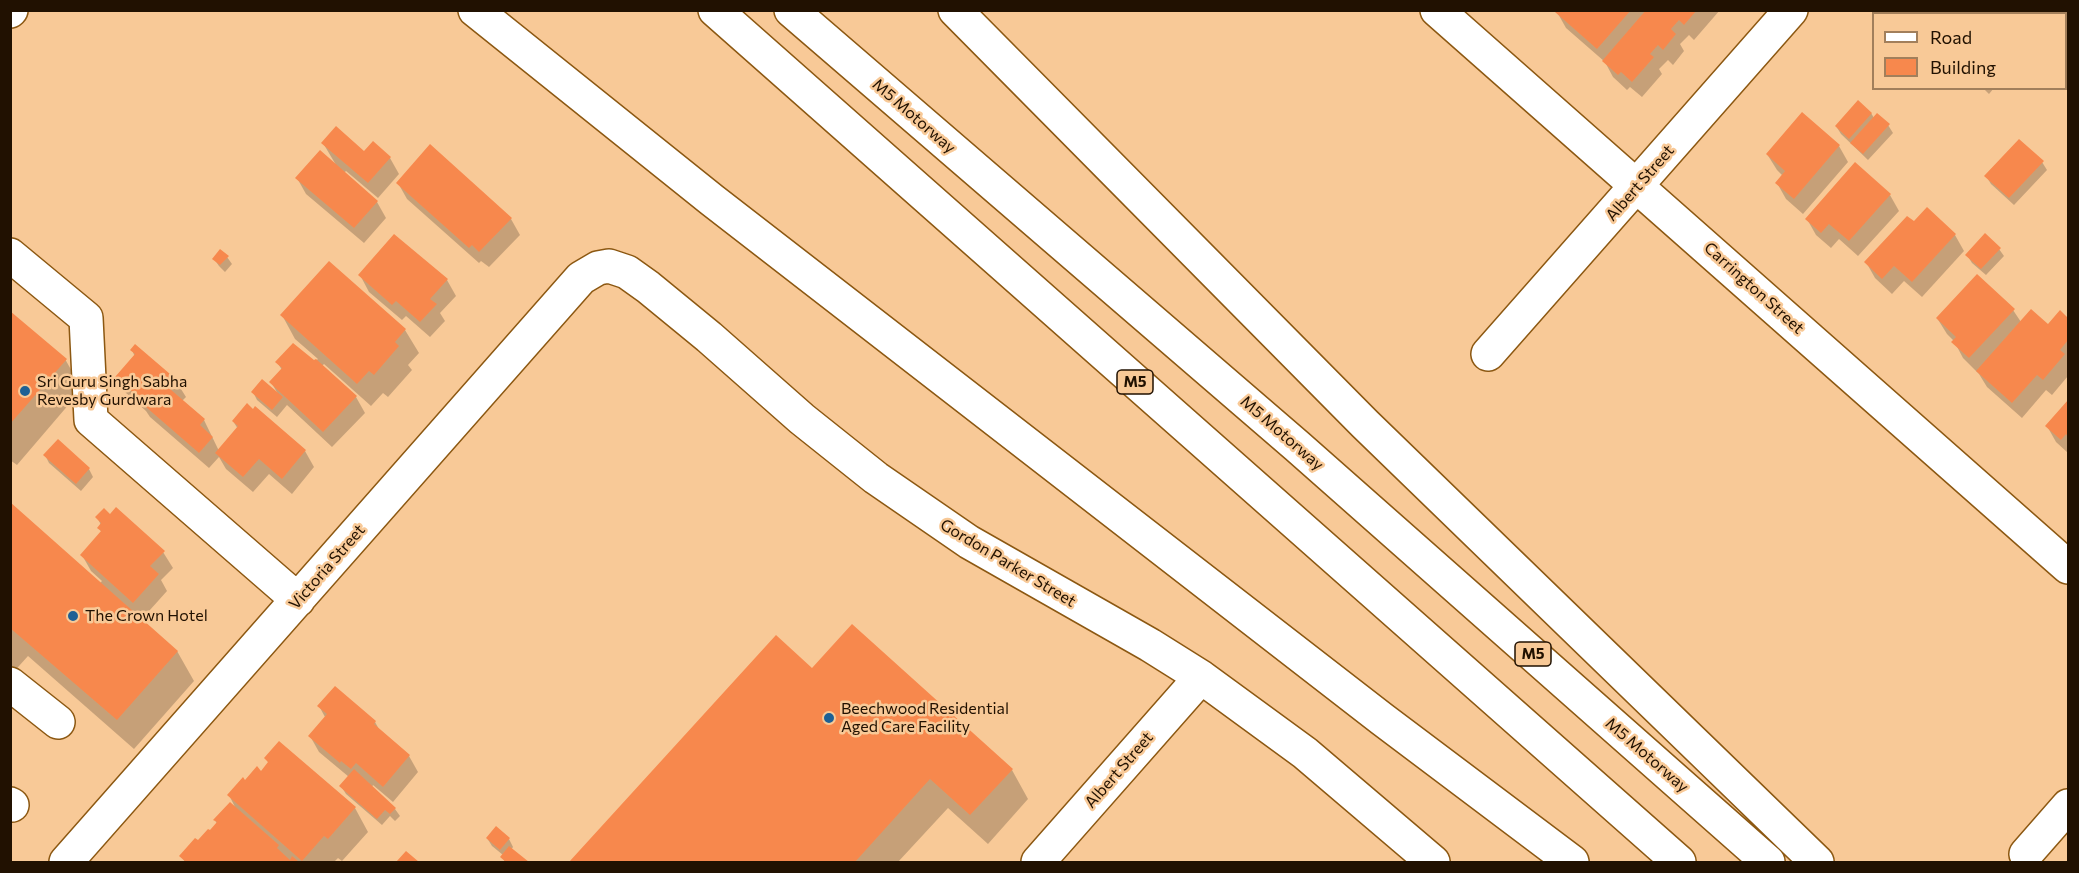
<!DOCTYPE html>
<style>
body{margin:0}
#map{position:relative;width:2079px;height:873px;overflow:hidden;background:#f8c997;font-family:Commissioner,sans-serif}
canvas{display:block}
.frame{position:absolute;inset:0;border:12px solid #211101;pointer-events:none}
.legend{position:absolute;left:1872px;top:12px;width:195px;height:78px;box-sizing:border-box;background:#f8c997;border:2px solid #a27f5b;margin:0;padding:8px 10px;list-style:none;font-size:18px;color:#211101}
.legend li{display:flex;align-items:center;gap:12px;height:30px}
.legend b{width:30px;border:2px solid #a27f5b}
</style>
<div id="map">
<canvas width="2079" height="873"></canvas>
<div class="frame"></div>
<ul class="legend">
<li><b style="height:8px;background:#fff"></b>Road</li>
<li><b style="height:16px;background:#f7884d"></b>Building</li>
</ul>
</div>
<script>
const context = document.querySelector('canvas').getContext('2d');
context.lineJoin = 'round';
function fill(path, color) {
  context.fillStyle = color;
  context.fill(path, 'evenodd');
}
function poly(rows) {
  const path = new Path2D();
  for (const r of rows) {
    path.moveTo(r[0], r[1]);
    for (let i = 2; i < r.length; i += 2) path.lineTo(r[i], r[i + 1]);
  }
  return path;
}
function stroke(path, color, width, dash) {
  context.strokeStyle = color;
  context.lineWidth = width;
  context.lineCap = dash ? 'butt' : 'round';
  context.setLineDash(dash || []);
  context.stroke(path);
}
function label(font, color, halo, rows, align = 'center') {
  context.font = font + ' Commissioner,sans-serif';
  context.lineWidth = 5;
  context.setLineDash([]);
  context.textBaseline = 'middle';
  context.strokeStyle = halo;
  context.fillStyle = color;
  for (const [text, x, y, turn = 0] of rows) {
    context.save();
    context.translate(x, y);
    context.rotate((+turn || 0) * Math.PI / 180);
    context.textAlign = isNaN(turn) ? turn : align;
    if (halo) context.strokeText(text, 0, 0);
    context.fillText(text, 0, 0);
    context.restore();
  }
}
const shadow = poly([
 [1558,10,1720,10,1694,40,1689,35,1680,44,1684,51,1673,65,1668,60,1659,69,1662,74,1642,97,1630,87,1627,90,1613,77,1605,62,1566,28,1557,12],
 [2014,10,2040,10,2037,14,2017,14],
 [1983,88,1994,88,1989,94],
 [1871,113,1874,118,1888,125,1893,133,1868,160,1841,134,1836,126],
 [1803,114,1839,146,1848,162,1803,214,1786,199,1777,183,1783,176,1777,170,1767,154],
 [323,143,390,158,399,174,378,198,346,171,344,173,377,202,386,218,364,243,306,194,297,178,336,165],
 [2042,162,2047,170,2014,205,1991,184,1986,176],
 [398,183,511,219,520,235,489,267,481,261,479,263,407,199],
 [1890,195,1899,211,1858,256,1839,239,1831,248,1816,235,1807,219],
 [1914,224,1955,235,1964,251,1922,297,1904,281,1892,294,1875,278,1866,262],
 [1999,249,2004,256,1986,275,1972,263,1967,255],
 [227,257,232,264,225,272,219,266,214,259],
 [329,263,405,330,419,353,408,365,412,370,388,397,383,393,371,406,324,364,322,366,356,397,365,413,332,447,287,405,277,417,257,400,253,392,278,394,271,382,282,370,277,362,314,362,318,359,295,339,282,315],
 [360,275,447,280,456,296,440,313,445,321,430,337,406,316,402,320,369,292],
 [2013,310,2021,322,2049,326,2060,312,2068,320,2068,376,2052,395,2046,390,2022,418,1987,387,1979,374,1963,358,1954,341,1947,334,1937,318],
 [10,313,65,359,82,389,17,465,10,460],
 [135,346,176,381,186,397,182,401,204,420,219,451,238,429,233,421,255,409,305,451,314,467,292,494,269,474,253,492,226,469,219,457,209,468,150,417,146,411,126,393,117,377,135,357,132,350],
 [2068,403,2068,453,2056,442,2047,426],
 [58,441,89,469,93,477,81,491,49,463,45,455],
 [10,504,100,583,102,581,91,571,82,555,102,533,99,528,101,525,97,517,163,552,173,568,161,580,167,591,141,620,177,651,194,681,134,749,28,656,10,676],
 [776,637,813,670,1012,770,1028,799,988,844,948,808,898,862,571,862],
 [319,706,375,722,380,731,409,756,418,772,393,802,373,785,372,787,395,809,400,816,395,821,390,816,382,825,346,794,341,786,349,777,319,752,310,736,325,717],
 [266,758,355,808,368,832,342,861,338,858,334,862,185,862,181,856,210,833,217,824,215,820,236,809,229,795,245,782,261,773,269,764],
 [487,838,509,839,513,847,511,850,526,862,505,862,502,857,503,855,492,846]
]);
const building = poly([
 [1556,10,1631,10,1597,49,1555,12],
 [1646,10,1697,10,1684,25,1679,20,1671,29,1676,34,1663,50,1658,45,1650,54,1654,57,1632,82,1621,72,1618,75,1602,61],
 [1912,10,1988,10,1991,14,1909,14],
 [1858,100,1872,113,1849,139,1835,126],
 [1802,112,1840,145,1794,199,1775,183,1785,171,1766,154],
 [1877,113,1890,124,1863,154,1850,143],
 [336,126,364,151,373,141,391,157,368,183,321,143],
 [2019,139,2044,161,2009,198,1984,176],
 [430,144,512,218,479,252,472,245,469,248,396,183],
 [320,150,378,201,354,228,295,178],
 [1855,162,1891,194,1849,241,1829,224,1821,233,1805,219],
 [1927,207,1956,234,1912,282,1894,266,1882,279,1864,262,1907,216,1914,221],
 [1985,233,2001,248,1981,269,1965,255],
 [394,234,448,279,430,299,437,304,420,322,396,301,392,305,358,275],
 [220,249,229,256,220,265,212,259],
 [329,261,406,329,395,342,399,346,374,375,369,371,357,384,280,315],
 [1977,274,2015,309,1969,358,1951,342,1956,337,1936,318],
 [2031,309,2048,324,2060,310,2068,318,2068,340,2060,350,2065,354,2043,380,2037,375,2012,403,1976,371],
 [10,311,67,359,10,424],
 [293,343,314,360,316,359,357,396,323,432,269,382,282,368,275,362],
 [135,344,177,380,170,389,205,419,200,425,213,437,199,453,139,401,141,399,115,377,135,354,130,350],
 [262,379,283,397,272,410,251,392],
 [2068,400,2068,437,2066,434,2061,440,2045,426],
 [247,403,253,409,255,406,306,450,282,479,259,459,243,477,215,453,238,426,232,421],
 [58,439,90,468,76,484,43,455],
 [10,502,178,651,117,720,10,628],
 [116,507,165,551,150,566,159,574,133,603,80,555,101,531,97,528,101,523,95,517,104,508,110,514],
 [852,624,1013,769,970,815,930,779,855,862,569,862,776,635,812,668],
 [335,686,376,721,374,724,410,755,383,787,356,763,351,769,341,761,340,763,308,736,327,714,317,706],
 [279,741,356,807,328,839,324,836,302,861,227,795,243,777,245,780,257,766,261,771,268,762,264,758],
 [354,769,396,808,390,814,385,810,377,819,339,786],
 [230,802,279,845,277,848,290,860,292,856,299,862,186,862,179,856,195,838,198,840,208,829,210,830,217,822,213,820],
 [496,826,510,838,500,850,486,838],
 [509,846,529,862,506,862,500,857],
 [406,851,419,862,396,862]
]);
const minor = poly([
 [1437,10,2068,567],
 [10,255,86,318,91,420,298,600],
 [1488,354,1791,10],
 [10,684,58,722],
 [10,804,12,805],
 [2026,854,2068,806],
 [66,862,566,295,581,278,598,268,609,266,627,272,648,287,709,337,802,419,876,478,969,542,1150,645,1201,677,1305,753,1433,862],
 [1038,862,1201,677]
]);
const major = poly([
 [10,11,11,10]
]);
const highway = poly([
 [475,10,712,200,1382,719,1572,862],
 [715,10,1679,862],
 [791,10,1297,446,1768,862],
 [955,10,1365,424,1817,862]
]);
const markers = [
 [25,391,6,"#1e6095"],
 [73,616,6,"#1e6095"],
 [829,718,6,"#1e6095"]
];
const shields = [
 [1135,382,36],
 [1533,654,36]
];
const shieldNames = [
 ["M5",1135,382],
 ["M5",1533,654]
];
const streetNames = [
 ["M5 Motorway",914,116,41],
 ["Albert Street",1640,183,-49],
 ["Carrington Street",1754,288,42],
 ["M5 Motorway",1282,433,41],
 ["Gordon Parker Street",1008,563,31],
 ["Victoria Street",327,567,-49],
 ["M5 Motorway",1647,755,41],
 ["Albert Street",1119,770,-49]
];
const poiNames = [
 ["Sri Guru Singh Sabha",37,382],
 ["Revesby Gurdwara",37,400],
 ["The Crown Hotel",85,616],
 ["Beechwood Residential",841,709],
 ["Aged Care Facility",841,727]
];
fill(shadow, '#0003');
fill(building, '#f7884d');
stroke(minor, '#8c5812', 36);
stroke(major, '#8c5812', 36);
stroke(highway, '#8c5812', 36);
stroke(minor, '#fff', 33);
stroke(major, '#fff', 33);
stroke(highway, '#fff', 33);
for (const [x, y, r, color] of markers) {
  const dot = new Path2D();
  dot.arc(x, y, r, 0, 2 * Math.PI);
  context.fillStyle = color;
  context.fill(dot);
  stroke(dot, '#f8c997', 2);
}
for (const [x, y, w] of shields) {
  const box = new Path2D();
  box.roundRect(x - w / 2, y - 12, w, 24, 4.5);
  context.fillStyle = '#f8c997';
  context.fill(box);
  stroke(box, '#211101', 1.5);
}
label('bold 15px', '#211101', null, shieldNames);
label('16px', '#211101', '#f8c997', streetNames);
label('16px', '#211101', '#f8c997', poiNames, 'left');
</script>
